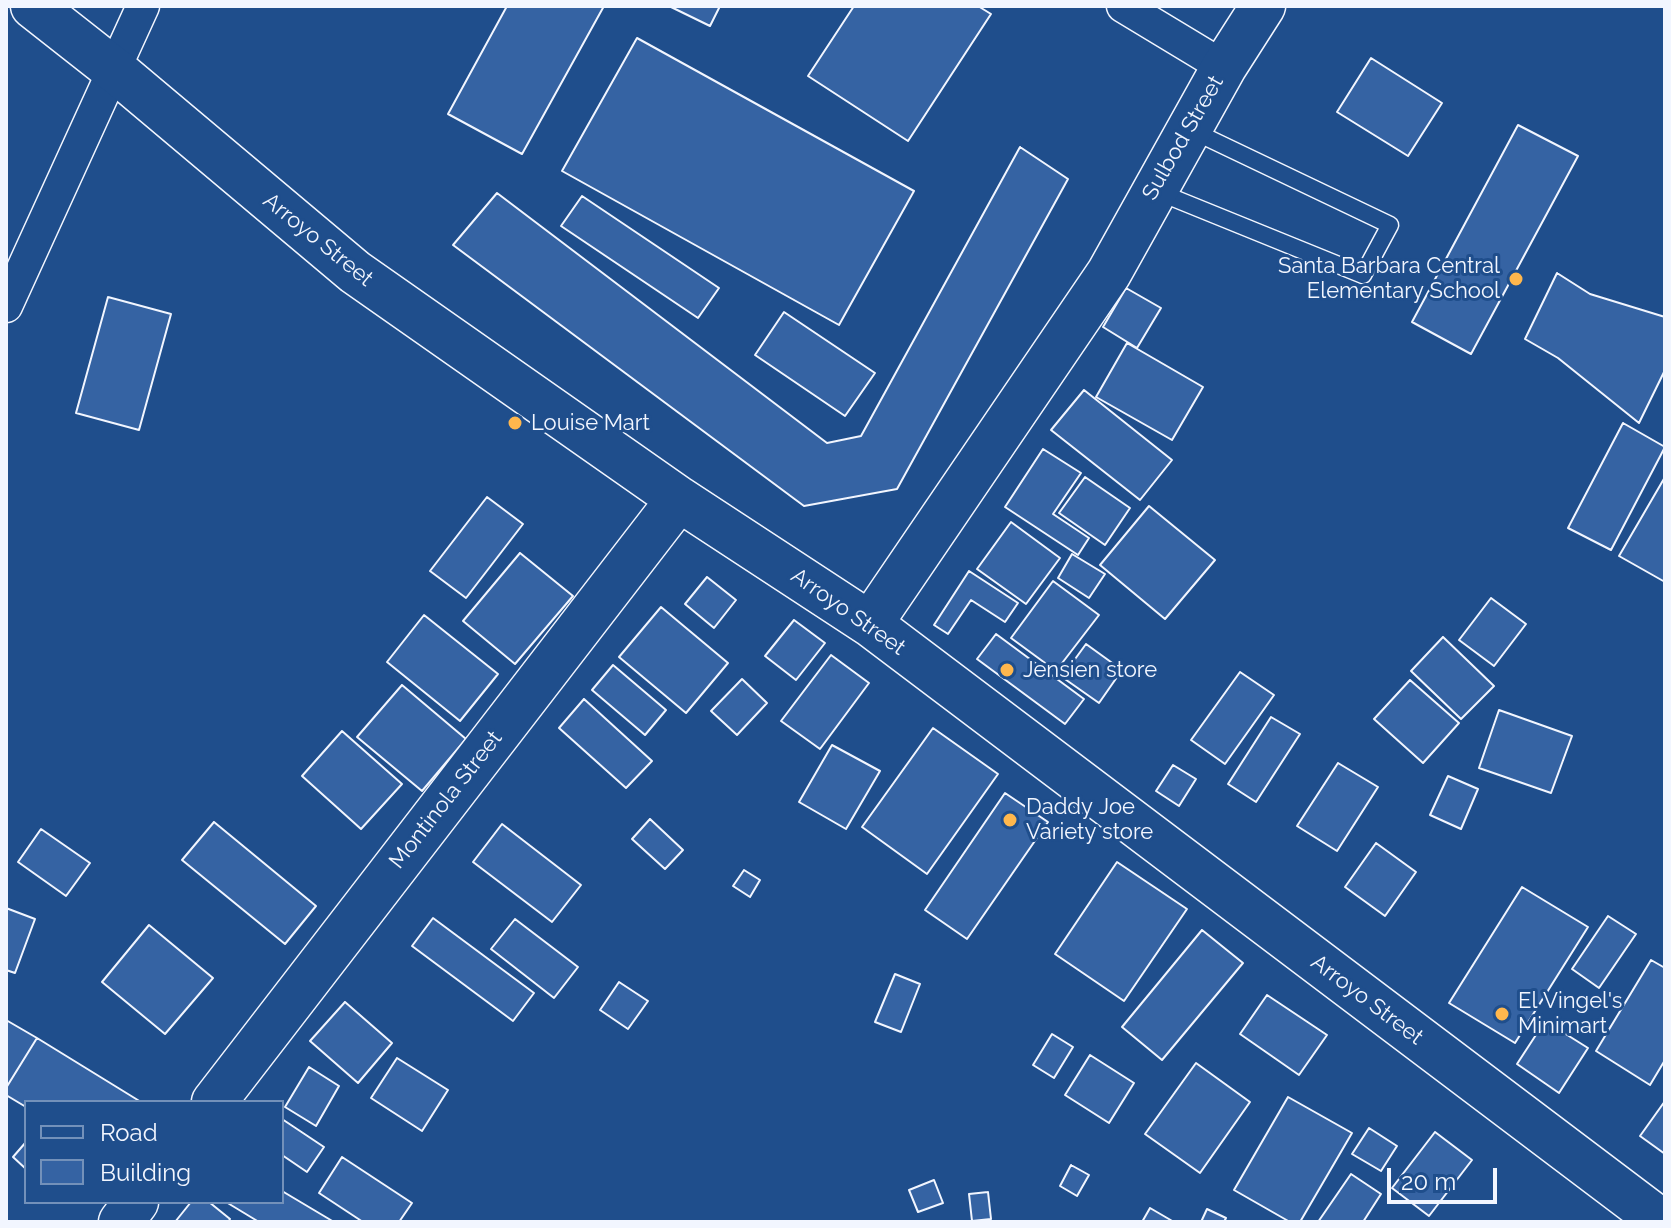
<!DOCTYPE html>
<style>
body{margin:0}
#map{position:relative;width:1671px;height:1228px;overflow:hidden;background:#1f4e8c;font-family:Raleway,sans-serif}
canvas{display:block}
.frame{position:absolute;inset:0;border:8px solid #f2f6ff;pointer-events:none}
.legend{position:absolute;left:24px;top:1100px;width:260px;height:104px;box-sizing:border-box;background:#1f4e8c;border:2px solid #7391ba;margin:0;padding:10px 14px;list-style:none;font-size:24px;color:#f2f6ff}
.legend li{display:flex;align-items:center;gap:16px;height:40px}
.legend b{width:40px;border:2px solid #7391ba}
.scale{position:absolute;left:1387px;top:1168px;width:110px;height:36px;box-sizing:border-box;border:4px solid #f2f6ff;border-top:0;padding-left:10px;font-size:24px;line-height:28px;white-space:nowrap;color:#f2f6ff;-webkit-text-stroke:6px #1f4e8c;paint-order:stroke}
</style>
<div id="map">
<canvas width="1671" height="1228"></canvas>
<div class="frame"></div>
<ul class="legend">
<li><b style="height:10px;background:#1f4e8c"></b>Road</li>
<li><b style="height:22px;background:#3563a3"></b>Building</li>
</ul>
<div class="scale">20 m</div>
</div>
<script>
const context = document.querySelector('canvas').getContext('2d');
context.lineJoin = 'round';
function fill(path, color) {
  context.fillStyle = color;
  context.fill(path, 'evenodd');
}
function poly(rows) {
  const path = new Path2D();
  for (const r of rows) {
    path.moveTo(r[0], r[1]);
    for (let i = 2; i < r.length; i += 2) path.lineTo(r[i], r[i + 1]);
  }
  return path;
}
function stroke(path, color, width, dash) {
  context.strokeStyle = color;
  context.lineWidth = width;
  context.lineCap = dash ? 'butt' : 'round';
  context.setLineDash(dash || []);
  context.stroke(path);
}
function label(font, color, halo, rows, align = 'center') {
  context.font = font + ' Raleway,sans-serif';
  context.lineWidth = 6;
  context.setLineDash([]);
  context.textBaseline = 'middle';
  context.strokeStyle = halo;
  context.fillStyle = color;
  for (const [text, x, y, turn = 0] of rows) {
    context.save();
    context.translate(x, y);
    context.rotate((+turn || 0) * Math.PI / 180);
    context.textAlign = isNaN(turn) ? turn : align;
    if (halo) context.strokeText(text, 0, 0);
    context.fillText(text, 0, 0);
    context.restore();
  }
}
const building = poly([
 [507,6,604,6,522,154,448,114,507,6],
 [669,6,720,6,710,26,669,6],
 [854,6,978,6,991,14,908,141,808,76,854,6],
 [637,38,914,191,839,325,562,171,637,38],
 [1371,58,1442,103,1408,156,1337,112,1371,58],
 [1518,125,1578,156,1471,354,1412,322,1518,125],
 [1020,147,1068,179,897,489,804,506,453,245,497,193,827,443,861,436,1020,147],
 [582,196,719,288,698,318,561,226,582,196],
 [1557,273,1590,294,1665,317,1665,370,1639,423,1558,358,1525,339,1557,273],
 [1126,288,1161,308,1137,348,1103,327,1126,288],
 [108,297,171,314,139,430,76,413,108,297],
 [784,312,875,373,845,416,755,355,784,312],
 [1127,343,1203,387,1172,440,1096,397,1127,343],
 [1084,390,1172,460,1140,500,1051,430,1084,390],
 [1623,423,1665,447,1611,550,1568,528,1623,423],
 [1043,449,1081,473,1053,514,1089,538,1078,555,1005,507,1043,449],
 [1085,477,1130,508,1105,545,1059,513,1085,477],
 [1665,477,1665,582,1619,556,1665,477],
 [487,497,523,524,466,598,430,571,487,497],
 [1149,506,1215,560,1165,619,1100,565,1149,506],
 [1011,522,1060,558,1026,604,977,569,1011,522],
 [520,553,573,596,515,664,463,621,520,553],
 [1072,554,1105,574,1089,598,1058,578,1072,554],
 [969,571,1018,603,1005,622,971,600,948,634,934,625,969,571],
 [707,577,736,600,714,628,685,604,707,577],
 [1053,581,1099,615,1056,671,1011,638,1053,581],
 [1491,598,1526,624,1494,666,1459,640,1491,598],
 [661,607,728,663,686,713,619,657,661,607],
 [424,615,498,674,460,721,387,662,424,615],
 [794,620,825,643,796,680,765,656,794,620],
 [996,634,1084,699,1065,724,977,659,996,634],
 [1443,637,1494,686,1461,719,1411,671,1443,637],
 [1086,644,1122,670,1099,703,1062,677,1086,644],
 [831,655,869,683,820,749,781,721,831,655],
 [613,665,666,710,645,735,592,690,613,665],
 [1240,672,1274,695,1225,764,1191,740,1240,672],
 [742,679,767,703,737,735,711,711,742,679],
 [1410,680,1459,723,1423,763,1374,719,1410,680],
 [402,685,466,739,422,791,357,737,402,685],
 [584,699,652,761,626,788,559,728,584,699],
 [1499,710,1572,736,1551,793,1479,768,1499,710],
 [1271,717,1300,734,1256,802,1228,784,1271,717],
 [933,728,998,774,927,874,862,827,933,728],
 [342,731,402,784,361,829,302,776,342,731],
 [832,745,880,771,846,829,799,802,832,745],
 [1338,763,1378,787,1337,851,1297,826,1338,763],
 [1173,765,1196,779,1179,806,1156,791,1173,765],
 [1448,776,1478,789,1461,829,1430,815,1448,776],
 [1005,793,1048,822,967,939,925,910,1005,793],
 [650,819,683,850,665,869,632,839,650,819],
 [214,822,316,906,285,944,182,860,214,822],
 [502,824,581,885,552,922,473,862,502,824],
 [41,829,90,863,66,896,18,862,41,829],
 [1376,843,1416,872,1385,916,1345,887,1376,843],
 [1117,862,1187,909,1124,1001,1055,954,1117,862],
 [744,870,760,880,750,897,733,886,744,870],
 [1522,887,1588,927,1515,1043,1449,1003,1522,887],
 [6,908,35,919,15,973,6,970,6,908],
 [1608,916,1636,934,1599,988,1572,969,1608,916],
 [433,918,534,993,513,1021,412,946,433,918],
 [515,919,578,967,554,998,491,949,515,919],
 [149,925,213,978,165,1034,102,982,149,925],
 [1202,930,1243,963,1162,1060,1122,1027,1202,930],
 [1651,960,1665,968,1665,1060,1650,1085,1596,1051,1651,960],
 [895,974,920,984,901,1032,875,1022,895,974],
 [619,982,648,1001,628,1029,600,1010,619,982],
 [1267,995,1327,1035,1299,1075,1240,1034,1267,995],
 [345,1002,392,1043,358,1083,310,1041,345,1002],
 [6,1020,37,1038,6,1088,6,1020],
 [1545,1021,1588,1048,1559,1093,1517,1064,1545,1021],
 [1052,1034,1073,1047,1054,1078,1033,1065,1052,1034],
 [37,1038,141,1102,26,1102,26,1107,6,1095,6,1088,37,1038],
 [1090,1055,1134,1083,1109,1123,1065,1095,1090,1055],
 [397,1058,448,1090,422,1131,371,1098,397,1058],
 [1196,1063,1250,1102,1200,1173,1145,1134,1196,1063],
 [309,1067,339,1086,316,1126,285,1107,309,1067],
 [1288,1097,1352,1133,1300,1222,1290,1222,1234,1190,1288,1097],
 [1665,1101,1665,1154,1640,1136,1665,1101],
 [282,1119,324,1147,307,1172,282,1155,282,1119],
 [1369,1128,1397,1146,1381,1171,1352,1154,1369,1128],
 [1435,1132,1472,1160,1429,1216,1392,1188,1435,1132],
 [26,1142,26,1169,13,1157,26,1142],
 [342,1157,412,1203,399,1222,363,1222,319,1193,342,1157],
 [1071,1165,1089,1175,1077,1196,1060,1186,1071,1165],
 [1351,1174,1381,1194,1363,1222,1318,1222,1351,1174],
 [934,1180,943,1203,918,1212,909,1190,934,1180],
 [282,1191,334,1222,259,1222,226,1202,282,1202,282,1191],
 [988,1192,991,1219,972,1221,969,1194,988,1192],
 [191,1202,209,1202,230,1219,228,1222,175,1222,191,1202],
 [1150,1208,1174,1222,1142,1222,1150,1208],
 [1207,1209,1226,1218,1224,1222,1201,1222,1207,1209]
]);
const lane = poly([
 [1156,191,1363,275,1390,225,1191,130]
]);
const street = poly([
 [1123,6,1224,67],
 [6,306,143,6]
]);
const secondary = poly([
 [33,6,122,76,355,272,679,499,870,624,1662,1222],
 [870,624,1109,273,1224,67,1263,6],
 [214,1102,679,499],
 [121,1222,136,1202]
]);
const markers = [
 [1516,279,8,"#ffb74d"],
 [515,423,8,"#ffb74d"],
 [1007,670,8,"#ffb74d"],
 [1010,820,8,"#ffb74d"],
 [1502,1014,8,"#ffb74d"]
];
const streetNames = [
 ["Sulbod Street",1183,138,-60],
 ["Arroyo Street",318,240,39],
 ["Arroyo Street",848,612,35],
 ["Montinola Street",446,800,-52],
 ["Arroyo Street",1367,1000,37]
];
const poiNames = [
 ["Santa Barbara Central",1500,266,"right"],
 ["Elementary School",1500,291,"right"],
 ["Louise Mart",531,423],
 ["Jensien store",1023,670],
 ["Daddy Joe",1026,807],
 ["Variety store",1026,832],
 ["El Vingel's",1518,1001],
 ["Minimart",1518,1026]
];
fill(building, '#3563a3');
stroke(building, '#f2f6ff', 2);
stroke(lane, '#f2f6ff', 19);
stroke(street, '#f2f6ff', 35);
stroke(secondary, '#f2f6ff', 47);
stroke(lane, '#1f4e8c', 16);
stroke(street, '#1f4e8c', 32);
stroke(secondary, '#1f4e8c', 44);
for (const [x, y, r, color] of markers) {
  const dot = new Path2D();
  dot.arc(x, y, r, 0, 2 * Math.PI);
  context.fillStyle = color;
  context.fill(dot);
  stroke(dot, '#1f4e8c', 3);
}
label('22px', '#f2f6ff', '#1f4e8c', streetNames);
label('22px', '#f2f6ff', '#1f4e8c', poiNames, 'left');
</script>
